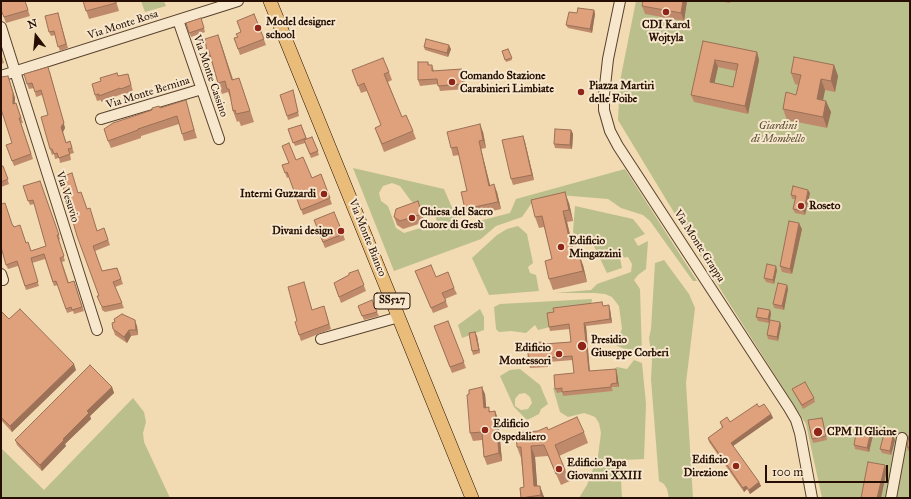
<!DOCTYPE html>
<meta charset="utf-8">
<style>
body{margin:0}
#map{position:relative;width:911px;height:499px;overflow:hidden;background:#f2dab2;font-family:"IM FELL Great Primer",serif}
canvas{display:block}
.frame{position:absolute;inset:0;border:2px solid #260f02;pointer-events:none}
.north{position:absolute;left:16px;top:16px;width:40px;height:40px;-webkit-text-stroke:3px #f7e7cd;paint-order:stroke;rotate:344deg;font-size:11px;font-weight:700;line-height:16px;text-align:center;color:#260f02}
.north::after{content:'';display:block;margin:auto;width:14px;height:18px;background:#260f02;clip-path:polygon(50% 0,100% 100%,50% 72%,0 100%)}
.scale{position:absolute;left:765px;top:465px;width:123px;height:18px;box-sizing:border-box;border:2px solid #260f02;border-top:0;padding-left:5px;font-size:12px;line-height:14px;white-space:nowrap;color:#260f02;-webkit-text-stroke:3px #f7e7cd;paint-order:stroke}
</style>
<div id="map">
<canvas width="911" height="499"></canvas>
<div class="frame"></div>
<div class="north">N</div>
<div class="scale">100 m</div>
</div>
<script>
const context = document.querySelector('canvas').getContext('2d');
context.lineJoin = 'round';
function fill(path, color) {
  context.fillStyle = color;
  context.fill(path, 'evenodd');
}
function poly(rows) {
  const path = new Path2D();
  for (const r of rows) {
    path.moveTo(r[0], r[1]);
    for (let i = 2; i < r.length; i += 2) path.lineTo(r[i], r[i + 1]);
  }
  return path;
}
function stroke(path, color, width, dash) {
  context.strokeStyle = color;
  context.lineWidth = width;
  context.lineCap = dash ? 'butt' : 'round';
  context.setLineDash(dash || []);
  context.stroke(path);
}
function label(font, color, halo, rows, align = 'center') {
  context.font = font + ' "IM FELL Great Primer",serif';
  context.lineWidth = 4;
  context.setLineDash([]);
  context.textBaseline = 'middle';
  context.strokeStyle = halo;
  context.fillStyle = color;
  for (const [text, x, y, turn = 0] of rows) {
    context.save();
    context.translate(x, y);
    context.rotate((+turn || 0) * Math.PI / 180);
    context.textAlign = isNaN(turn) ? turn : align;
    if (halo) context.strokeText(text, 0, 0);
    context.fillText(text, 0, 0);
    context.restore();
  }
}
const green = poly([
 [141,1,164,1,166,6,145,12],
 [636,1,910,1,910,498,822,498,806,424,724,295,618,120,620,81],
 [353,168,444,189,460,226,510,213,516,199,625,169,697,281,693,281,650,221,643,215,621,208,608,199,559,195,531,204,522,217,496,226,481,239,394,271],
 [392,183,400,186,411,201,428,211,435,214,437,223,404,233,396,228,388,206,381,201,379,193,383,186],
 [575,206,633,219,645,234,634,239,638,246,648,241,646,269,638,275,634,280,640,289,642,356,615,345,622,329,619,306,612,297,605,294,594,293,556,293,591,290,597,284,631,272,632,264,628,257,620,258,622,268,607,273,592,242,581,246,573,232],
 [518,226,527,234,533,263,528,267,530,273,536,275,539,291,489,295,472,258,497,235,507,229],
 [664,260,689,294,695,308,686,383,693,498,669,498,667,489,664,484,659,481,651,379,652,361,649,338,651,329,655,263],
 [592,299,591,308,550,327,538,330,535,325,526,333,511,331,499,332,496,329,494,307,500,304],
 [480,309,484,317,484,330,462,338,458,325],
 [634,360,642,363,646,404,644,459,624,460,621,480,622,498,579,498,587,485,598,456,601,433,599,423,595,417,590,415,584,413,568,417,560,412,553,388,563,392,613,391,609,373,617,367,627,369],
 [520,369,540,385,548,404,541,409,539,414,527,420,514,407,500,376,510,370],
 [525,393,530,397,532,403,528,409,521,410,515,406,515,399,519,394],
 [133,398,144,412,146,422,143,433,144,442,170,498,1,498,1,448,44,490]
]);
const minor = poly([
 [620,1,608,59,604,95,604,110,610,131,618,146,789,408,796,420,800,433,812,498],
 [178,20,219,139],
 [1,27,97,330],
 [1,76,238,1],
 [101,119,202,89],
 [1,274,3,280],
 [321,339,399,317],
 [891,498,902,438]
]);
const major = poly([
 [270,1,472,498]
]);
const wall = poly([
 [25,1,30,16,6,23,1,10],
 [83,1,116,1,119,11,89,19],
 [672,1,687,1,684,21,645,14,642,6],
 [717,1,730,1,730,3],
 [594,10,595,14,592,33,568,28,566,25,577,13],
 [58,13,68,48,60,51,55,35,51,36,49,32],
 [254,14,266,45,240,55,234,38,238,37],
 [201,18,205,32,191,37,186,23],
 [218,35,233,79,243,89,254,122,241,126,239,121,237,122,233,111,231,100,228,92,222,94,218,83,212,63,211,63,207,52],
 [703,41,757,52,759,60,748,114,694,102,691,95],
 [718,67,736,71,733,87,714,83],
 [424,47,451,49,448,57,425,50],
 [508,49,512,60,506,62,502,51],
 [1,53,4,63,1,64],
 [428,62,429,65,432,65,434,71,462,69,464,74,465,89,440,91,438,84,420,86,418,80],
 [834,65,838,76,835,92,825,90,823,100,831,112,827,128,787,120,783,109,796,95,798,85,795,84,791,73],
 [352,70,389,72,392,80,388,82,402,117,413,131,416,139,384,152,375,128,381,125,367,91,361,93],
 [50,72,65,128,63,132,66,142,70,141,74,153,70,154,71,160,60,163,59,158,55,159,54,154,52,155,50,149,48,115,42,95,36,97,34,88,29,89,27,84],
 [128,74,133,91,123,95,122,94,101,102,101,100,97,101,95,95,118,76],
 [10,82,15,98,15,104,16,103,23,123,21,123,33,159,14,166,6,145,12,143],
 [294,94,299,116,288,120,287,116],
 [160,107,188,108,197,138,184,141,179,124,141,136,141,138,111,148,108,141],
 [301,125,307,139,312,137,319,155,311,158,305,143,295,146,288,129],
 [571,130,573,134,572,149,555,148,554,144],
 [483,132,486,148,481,149,490,185,497,192,501,209,468,217,465,209,467,191,459,155,453,156,451,148],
 [523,136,525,142,534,180,513,185,511,179],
 [296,160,312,178,321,174,332,204,303,215,289,177,287,178,282,165],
 [1,166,3,166,9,184,1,187],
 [40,181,60,239,59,240,65,261,62,262,69,283,74,281,84,311,74,314,73,311,67,313,58,285,54,286,45,259,32,263,39,286,26,290,18,266,8,269,6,265,13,225,26,243,31,251,46,246,34,204,30,205,23,186],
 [79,193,87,209,90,208,97,231,104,228,110,245,95,251,102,271,117,268,123,284,115,287,124,308,105,312,102,310,101,305],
 [810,193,805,215,795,213,793,209,795,199,792,199,791,195],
 [418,201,425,222,403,229,397,225,394,217],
 [569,203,573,221,567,222,575,255,583,265,587,282,553,290,549,279,552,259,544,227,539,228,535,217],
 [316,226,343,234,345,240,325,248],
 [802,229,792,274,782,272,780,266],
 [358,270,366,291,341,303,334,283,349,275],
 [777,270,774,284,766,282,764,278],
 [415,271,436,277,454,288,457,294,445,299,448,307,433,313],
 [304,282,312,310,326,312,331,329,301,341,299,335,297,321],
 [787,285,788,289,784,310,774,308,773,304],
 [358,306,377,312,379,316,364,320],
 [603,306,610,309,612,323,586,326,590,371,617,373,619,387,612,387,613,391,563,396,562,392,557,393,555,389,574,373,573,360,548,362,548,367,530,368,529,364,545,344,571,342,570,329,550,331,549,327],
 [770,310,771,314,769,323,758,321,756,317],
 [1,311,9,319,76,370,12,432,1,420],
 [448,321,466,368,452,373,434,326],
 [780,322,781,326,778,341,768,339,767,335],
 [137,326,138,335,131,336,127,343,115,335,113,329],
 [477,336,480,353,473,355,472,351],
 [112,387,114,393,90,416,91,419,65,444,66,446,42,471,17,445,15,440],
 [792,389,814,398,815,402,803,409,794,393],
 [485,394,486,408,491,412,495,411,498,419,502,461,487,465,484,457,482,440,473,441,470,433],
 [759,407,771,414,773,418,733,446,759,482,761,486,750,494,747,489,744,492,709,442,708,438,722,428,720,422,730,422],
 [823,421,827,440,813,443,812,439],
 [548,430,584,432,588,443,559,456,570,481,561,485,548,456,535,457,537,486,544,497,544,498,521,498,520,488,524,487,521,458,517,447],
 [873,435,869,452,855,449,854,445],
 [893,436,895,440,891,455,882,453,880,449],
 [910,436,910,451,908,451,907,447]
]);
const shadedWall = poly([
 [683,1,687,1,684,21,681,13],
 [594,10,595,14,592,33,590,29],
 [218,35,222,46,236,91,232,80],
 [449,45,451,49,448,57,447,53],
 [757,52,759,60,748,114,745,106],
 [715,60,718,67,713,90,710,82],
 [834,65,838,76,835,92,831,81],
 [48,67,65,128,63,132,61,127],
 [462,69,464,74,465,89,463,84],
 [8,76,15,98,14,110,13,104],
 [821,79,825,90,821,110,817,99],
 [826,101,831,112,827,128,823,117],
 [480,124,483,132,486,148,483,140],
 [571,130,573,134,572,149,570,145],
 [523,136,525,142,534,180,532,175],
 [479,141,492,193,489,186],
 [494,184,497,192,501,209,498,202],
 [808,190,810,193,805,215,804,211],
 [565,192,569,203,573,221,569,210],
 [563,211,567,222,577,266,573,255],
 [799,223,802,229,792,274,790,269],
 [579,254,583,265,587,282,583,271],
 [776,266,777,270,774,284,773,280],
 [787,285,788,289,784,310,782,306],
 [609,305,610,309,612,323,610,319],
 [770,310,771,314,769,323,768,319],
 [135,320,137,326,138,335,136,330],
 [780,322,781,326,778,341,777,337],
 [584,323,586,326,590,375,589,371],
 [129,330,131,336,127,343,124,337],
 [475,332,477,336,480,353,479,350],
 [74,364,76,370,12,432,10,426],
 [616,369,617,373,619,387,617,383],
 [112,387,114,393,90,416,91,419,65,444,66,446,42,471,40,465,87,411],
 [482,387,485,394,487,415,484,408],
 [495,411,498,419,502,461,499,453],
 [771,414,773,418,733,446,731,443],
 [871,431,873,435,869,452,867,448],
 [893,436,895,440,891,455,890,451],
 [531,446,535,457,538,496,534,486],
 [885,465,887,470,881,498,877,498],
 [759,482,761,486,750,494,749,490],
 [540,486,544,497,544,498,542,498,541,495],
 [746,486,747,489,744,492,743,488]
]);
const building = poly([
 [1,1,25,1,28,10,4,17,1,10,1,1],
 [83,1,116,1,116,3,86,11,83,1],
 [643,1,683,1,681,13,642,6,643,1],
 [578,8,594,10,590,29,566,25,569,12,577,13,578,8],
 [58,13,66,44,58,47,54,31,49,32,45,16,58,13],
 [254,14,264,39,238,49,234,38,238,37,236,34,241,32,237,21,254,14],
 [201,18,204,28,189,33,186,23,201,18],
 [218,35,232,80,239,78,250,111,236,114,235,110,233,111,229,89,227,89,225,81,218,83,209,51,207,52,205,39,218,35],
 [426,39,449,45,447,53,424,47,426,39],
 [703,41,757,52,745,106,691,95,703,41],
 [715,60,738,64,733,87,710,82,715,60],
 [508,49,512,58,505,60,502,51,508,49],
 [794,57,834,65,831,81,821,79,817,99,826,101,823,117,783,109,786,92,796,95,801,75,791,73,794,57],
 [383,58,389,72,384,74,402,117,406,115,413,131,382,144,375,128,381,125,364,83,358,86,352,70,383,58],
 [418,62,428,62,428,65,432,65,432,71,462,69,463,84,438,86,437,79,418,80,418,62],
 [48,67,64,123,61,127,66,143,70,141,72,148,68,149,70,154,59,158,57,153,54,154,52,149,50,149,41,117,48,115,41,90,35,92,32,83,27,84,24,74,48,67],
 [117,73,118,76,128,74,131,85,121,89,120,88,99,96,99,94,95,95,92,84,101,81,100,78,117,73],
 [8,76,13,93,13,104,16,103,21,118,19,118,31,154,12,161,6,145,12,143,1,109,1,77,8,76],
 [293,90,298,112,287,116,280,95,293,90],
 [186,100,194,130,182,134,177,116,138,129,138,130,108,141,104,129,113,123,152,110,152,108,159,106,160,108,186,100],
 [480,124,483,140,479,141,489,186,494,184,498,202,465,209,461,192,467,191,457,147,451,148,447,132,480,124],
 [301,125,306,138,293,143,288,129,301,125],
 [555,129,571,130,570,145,554,144,555,129],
 [523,136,532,175,511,179,502,140,523,136],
 [312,137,318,151,310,154,304,140,312,137],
 [289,143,296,160,303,157,312,178,321,174,330,198,301,210,287,172,285,173,282,165,289,163,282,146,289,143],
 [1,166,3,166,8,179,1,182,1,166],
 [72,173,78,193,81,192,87,209,90,208,97,231,104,228,108,240,93,246,102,271,117,268,121,279,113,282,122,303,103,307,101,305,97,296,99,296,77,236,60,177,72,173],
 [40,181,59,235,57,235,64,256,60,258,68,283,74,281,82,307,72,310,71,307,66,309,56,281,53,282,44,254,31,258,38,282,25,286,17,261,6,265,1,247,1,204,5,203,12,224,14,227,20,225,26,243,28,242,31,251,46,246,33,200,28,201,23,186,40,181],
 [793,186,808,190,804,211,793,209,796,196,791,195,793,186],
 [565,192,569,210,563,211,573,255,579,254,583,271,549,279,545,261,552,259,542,216,535,217,531,200,565,192],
 [418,201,422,214,400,221,394,217,396,209,418,201],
 [334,212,343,234,323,242,314,220,334,212],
 [789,221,799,223,790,269,780,266,789,221],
 [767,264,776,266,773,280,764,278,767,264],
 [431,265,436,277,448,272,454,288,442,293,446,301,431,308,415,271,431,265],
 [358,270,364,285,339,297,334,283,349,275,349,273,358,270],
 [304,282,312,310,324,306,329,324,299,335,295,322,297,321,288,287,304,282],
 [778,283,787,285,782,306,773,304,778,283],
 [372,300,377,312,362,316,358,306,372,300],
 [602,302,603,306,609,305,610,319,584,323,589,371,616,369,617,383,611,384,611,387,562,392,562,388,555,389,554,375,574,373,572,356,546,358,547,363,529,364,527,343,544,342,544,344,571,342,569,324,549,327,547,313,554,312,553,308,602,302],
 [758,308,770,310,768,319,756,317,758,308],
 [20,309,74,364,10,426,1,417,1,311,9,319,20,309],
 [122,314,135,320,136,330,129,330,124,337,113,329,112,323,115,322,114,319,122,314],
 [770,320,780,322,777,337,767,335,770,320],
 [448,321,464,362,450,367,434,326,448,321],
 [475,332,479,350,472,351,469,333,475,332],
 [90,365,112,387,87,411,89,413,63,439,64,440,40,465,15,440,90,365],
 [805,382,814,398,802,405,792,389,805,382],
 [482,387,484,408,489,407,489,412,495,411,499,453,484,457,482,432,470,433,467,395,469,394,469,390,482,387],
 [757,404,759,407,764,404,771,414,731,443,759,482,749,490,746,486,743,488,708,438,723,427,720,422,727,417,730,422,757,404],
 [577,417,584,432,555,445,565,470,556,474,544,445,531,446,534,486,540,486,541,495,521,498,520,488,524,487,521,447,517,447,516,433,538,431,547,427,548,430,577,417],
 [822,418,826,436,812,439,808,420,822,418],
 [857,428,871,431,867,448,854,445,857,428],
 [884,434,893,436,890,451,880,449,884,434],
 [909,436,910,436,910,447,907,447,909,436],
 [868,462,885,465,877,498,861,498,868,462]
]);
const markers = [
 [666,12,4,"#8f2418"],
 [258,28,4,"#8f2418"],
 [452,82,4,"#8f2418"],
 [581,92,4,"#8f2418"],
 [324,194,4,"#8f2418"],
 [801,206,4,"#8f2418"],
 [412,218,4,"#8f2418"],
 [341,231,4,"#8f2418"],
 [561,247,4,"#8f2418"],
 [582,346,5,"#8f2418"],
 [559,354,4,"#8f2418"],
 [485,430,4,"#8f2418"],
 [818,432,5,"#8f2418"],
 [736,466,4,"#8f2418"],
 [559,469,4,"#8f2418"]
];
const shields = [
 [392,301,36]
];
const shieldNames = [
 ["SS527",392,301]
];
const poiNames = [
 ["Model designer",266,22],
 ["school",266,35],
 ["CDI Karol",666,25,"center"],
 ["Wojtyla",666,38,"center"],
 ["Comando Stazione",460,76],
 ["Carabinieri Limbiate",460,89],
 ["Piazza Martiri",589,86],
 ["delle Foibe",589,99],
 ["Interni Guzzardi",316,194,"right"],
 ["Roseto",809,206],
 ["Chiesa del Sacro",420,212],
 ["Cuore di Gesù",420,225],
 ["Divani design",333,231,"right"],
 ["Edificio",569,241],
 ["Mingazzini",569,254],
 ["Presidio",591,340],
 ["Giuseppe Corberi",591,353],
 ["Edificio",551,348,"right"],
 ["Montessori",551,361,"right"],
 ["Edificio",493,424],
 ["Ospedaliero",493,437],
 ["CPM Il Glicine",827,432],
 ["Edificio",728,460,"right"],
 ["Direzione",728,473,"right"],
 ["Edificio Papa",567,463],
 ["Giovanni XXIII",567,476]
];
const streetNames = [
 ["Via Monte Rosa",123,25,-18],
 ["Via Monte Cassino",210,76,71],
 ["Via Monte Bernina",148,93,-17],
 ["Via Vesuvio",67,197,72],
 ["Via Monte Bianco",367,238,68],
 ["Via Monte Grappa",699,246,57]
];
const parkNames = [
 ["Giardini",778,126],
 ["di Mombello",778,139]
];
fill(green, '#bbbf8c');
stroke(minor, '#59422e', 12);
stroke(major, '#260f02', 14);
stroke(minor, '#f7e7cd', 10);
stroke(major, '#e9bd79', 13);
fill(wall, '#bf8a6b');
fill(shadedWall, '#9b7157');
fill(building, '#dea17c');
stroke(building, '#9b7157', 1);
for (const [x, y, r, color] of markers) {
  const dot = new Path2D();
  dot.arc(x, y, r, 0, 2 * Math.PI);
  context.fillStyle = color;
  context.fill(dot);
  stroke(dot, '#f7e7cd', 1.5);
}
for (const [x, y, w] of shields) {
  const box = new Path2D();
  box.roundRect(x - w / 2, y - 8, w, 16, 3);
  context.fillStyle = '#f7e7cd';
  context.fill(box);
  stroke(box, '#260f02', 1);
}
label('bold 10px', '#260f02', null, shieldNames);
label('bold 11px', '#260f02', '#f7e7cd', poiNames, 'left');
label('11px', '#260f02', '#f7e7cd', streetNames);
label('italic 11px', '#5a4d32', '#f7e7cd', parkNames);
</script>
